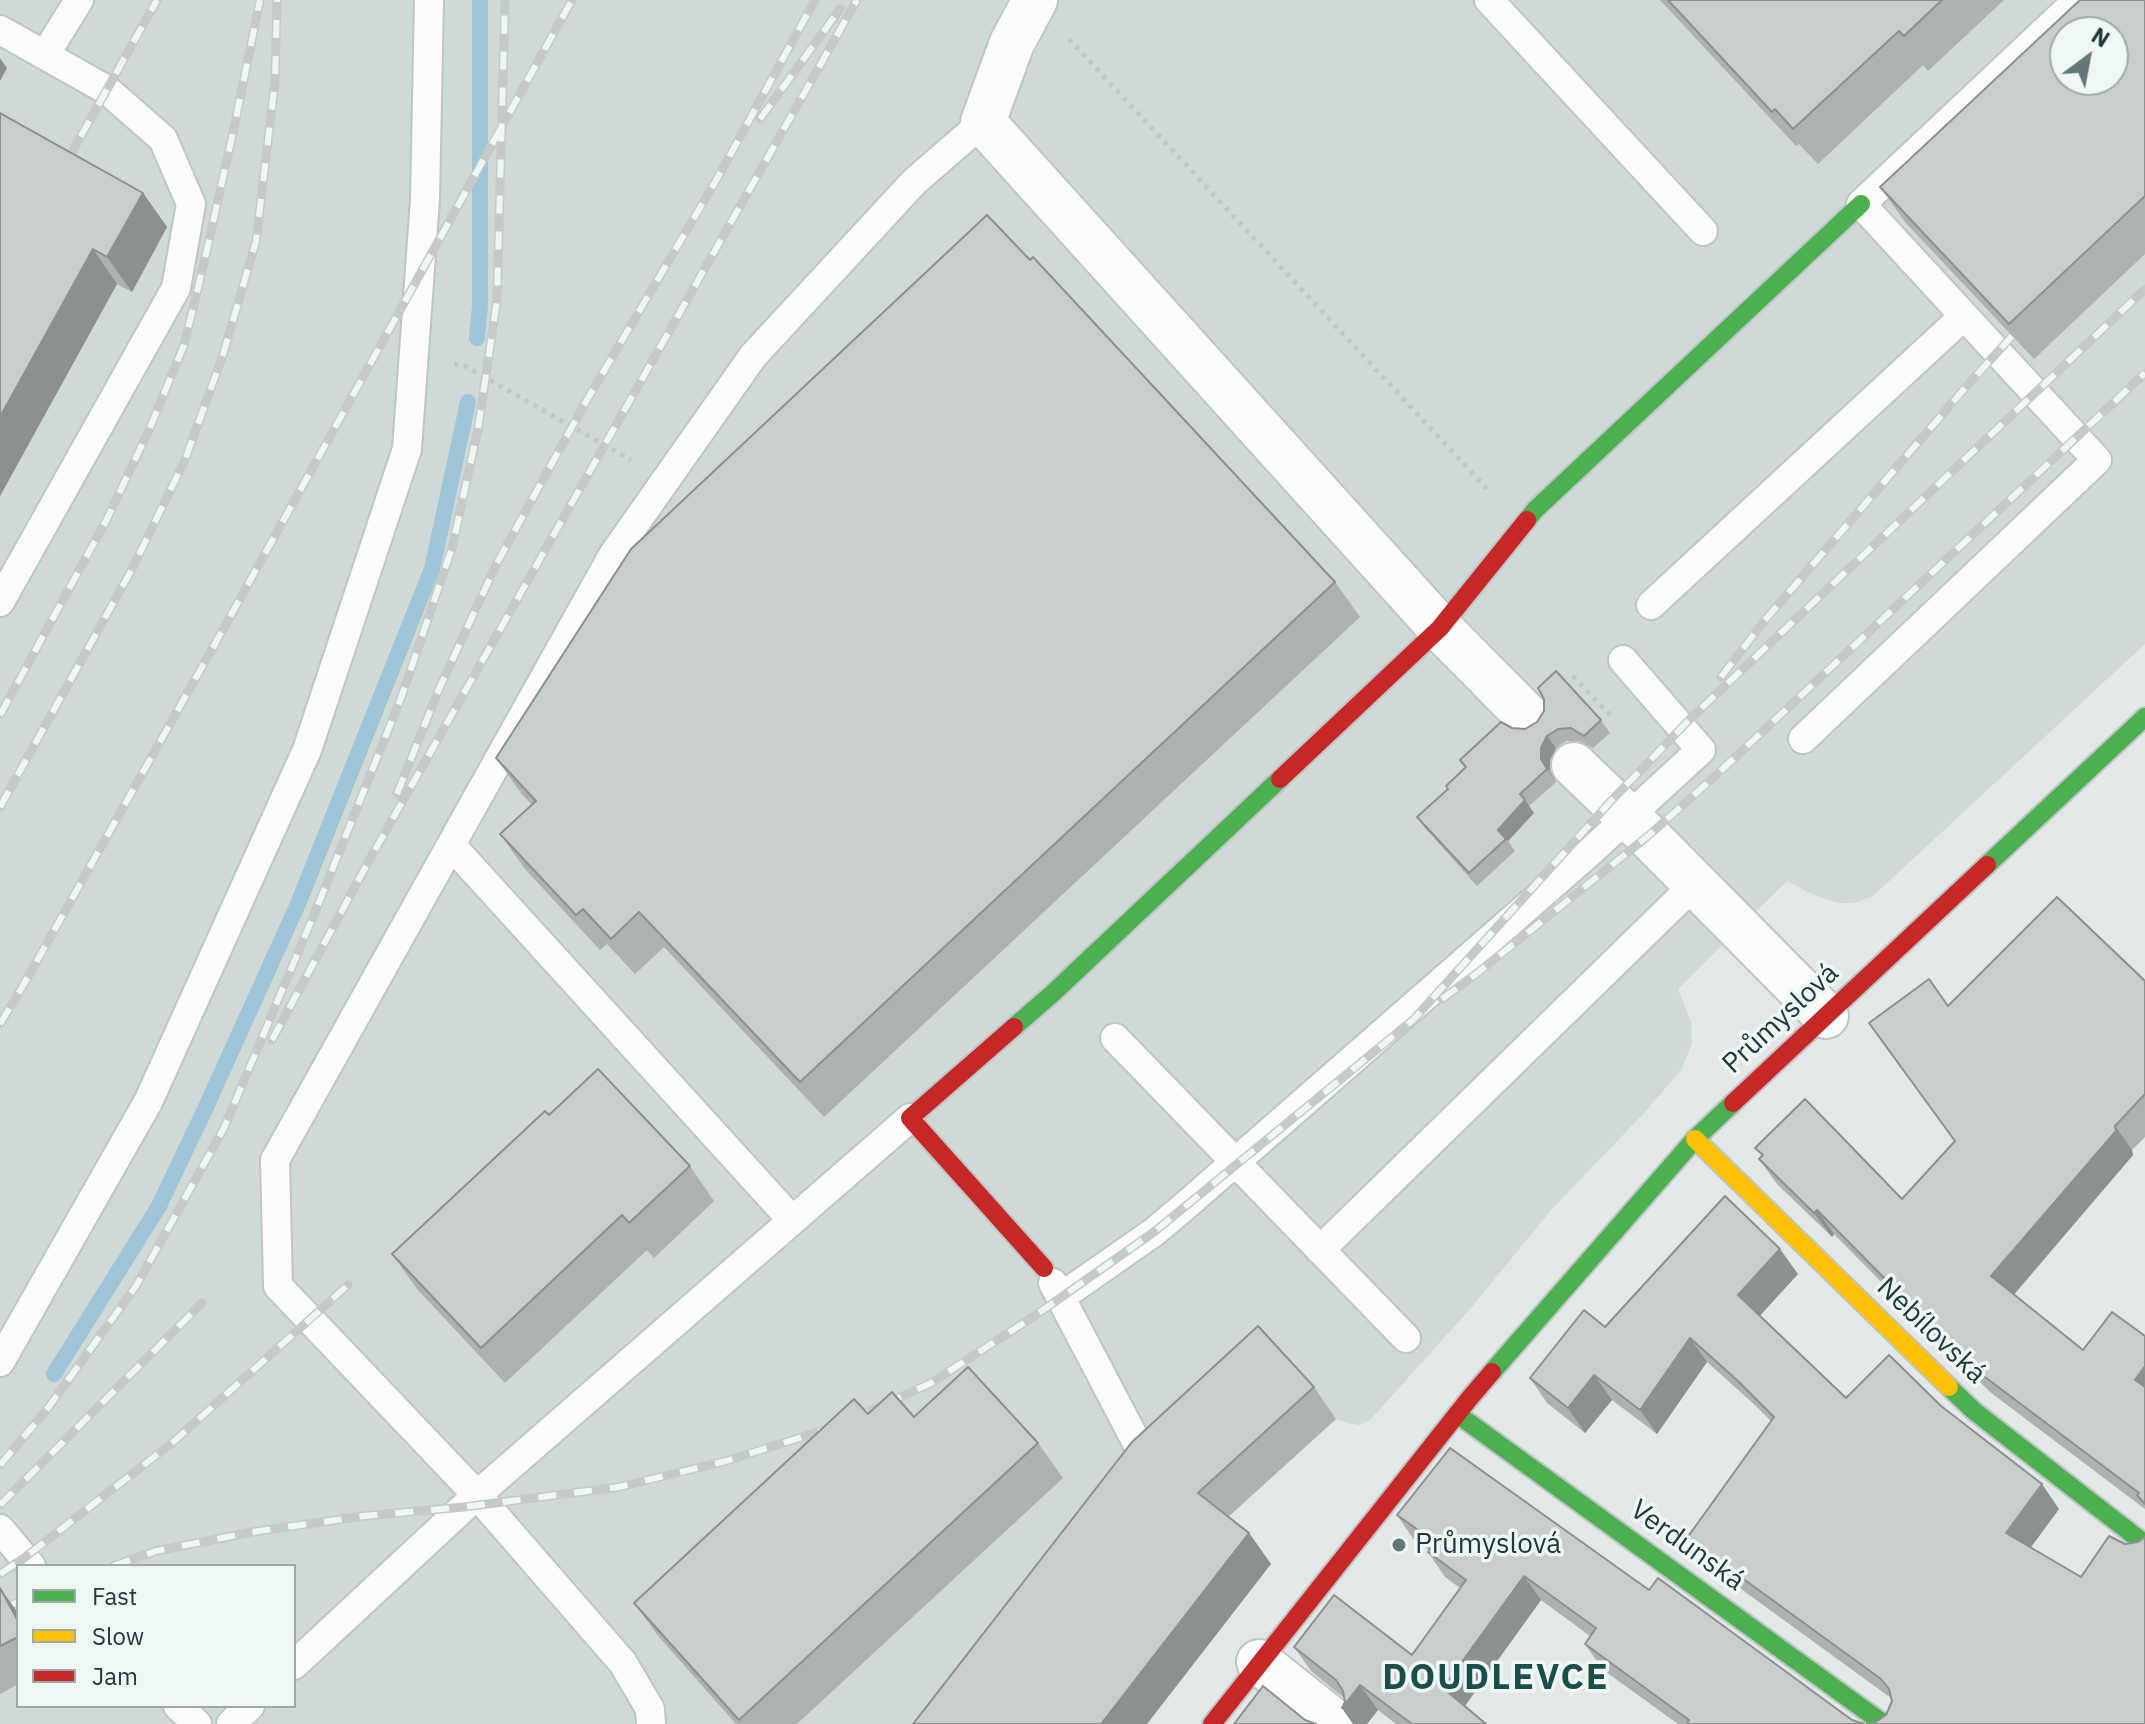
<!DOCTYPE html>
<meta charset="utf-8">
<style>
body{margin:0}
#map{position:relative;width:2145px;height:1724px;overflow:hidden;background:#e2e7e7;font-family:"IBM Plex Sans",sans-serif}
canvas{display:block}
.legend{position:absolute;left:16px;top:1564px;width:280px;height:144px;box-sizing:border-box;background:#eff7f5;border:2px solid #9cabaa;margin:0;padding:10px 14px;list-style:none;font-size:24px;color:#203a39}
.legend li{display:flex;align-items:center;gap:16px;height:40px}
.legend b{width:40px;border:2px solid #9cabaa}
.north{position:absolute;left:2049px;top:16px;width:80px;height:80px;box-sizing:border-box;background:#eff7f5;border:2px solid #9cabaa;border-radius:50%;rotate:32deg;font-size:22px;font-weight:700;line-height:32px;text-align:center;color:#203a39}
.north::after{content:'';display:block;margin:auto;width:28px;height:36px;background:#647776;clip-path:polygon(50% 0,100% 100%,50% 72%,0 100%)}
</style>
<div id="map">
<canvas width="2145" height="1724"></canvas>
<ul class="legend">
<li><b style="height:10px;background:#4caf50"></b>Fast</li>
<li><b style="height:10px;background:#ffc107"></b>Slow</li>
<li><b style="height:10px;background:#c62828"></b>Jam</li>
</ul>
<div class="north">N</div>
</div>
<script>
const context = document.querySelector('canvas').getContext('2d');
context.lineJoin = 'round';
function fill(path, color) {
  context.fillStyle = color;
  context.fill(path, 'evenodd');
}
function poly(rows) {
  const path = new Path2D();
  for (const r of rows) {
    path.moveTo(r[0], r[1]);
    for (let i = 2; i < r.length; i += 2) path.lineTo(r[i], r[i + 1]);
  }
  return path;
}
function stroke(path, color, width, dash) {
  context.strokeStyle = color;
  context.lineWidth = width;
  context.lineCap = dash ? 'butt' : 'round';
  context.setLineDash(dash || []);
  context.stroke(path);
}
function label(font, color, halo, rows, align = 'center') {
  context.font = font + ' "IBM Plex Sans",sans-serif';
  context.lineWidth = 7;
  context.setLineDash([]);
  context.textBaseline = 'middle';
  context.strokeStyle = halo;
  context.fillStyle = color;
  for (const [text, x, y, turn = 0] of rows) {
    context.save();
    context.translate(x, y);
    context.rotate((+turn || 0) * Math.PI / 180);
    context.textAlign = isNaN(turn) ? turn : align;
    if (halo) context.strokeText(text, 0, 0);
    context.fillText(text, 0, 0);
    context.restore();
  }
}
const built = poly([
 [0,0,2145,0,2145,644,1873,896,1854,903,1838,903,1814,895,1787,881,1678,989,1691,1022,1692,1044,1681,1070,1644,1113,1551,1210,1471,1308,1370,1420,1360,1425,1347,1423,1336,1419,1221,1524,1271,1564,1147,1724,0,1724],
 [2065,32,2113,32,2113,80,2065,80],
 [18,1566,294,1566,294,1706,18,1706]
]);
const stream = poly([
 [477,338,480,306,480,0],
 [54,1374,159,1206,206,1107,298,904,432,569,468,402]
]);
const path = poly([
 [1069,39,1487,489],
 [454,364,465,366,631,460],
 [1573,676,1611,716]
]);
const lane = poly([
 [1489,0,1703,231],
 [0,30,107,90,163,139,191,204,176,288,0,602],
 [45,55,79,0],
 [1651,605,1964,316],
 [1803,739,2097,460,1861,204,2078,0],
 [451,845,792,1220],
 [1115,1038,1406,1338],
 [1320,1250,1695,884],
 [1053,1283,1138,1445],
 [1061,1297,1154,1232,1185,1206,1591,851,1701,750,1623,660],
 [0,1362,148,1102,307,750,407,449,425,199,429,0],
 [0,1529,31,1566],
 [294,1665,477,1495,910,1118],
 [178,1706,197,1724],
 [231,1724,250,1706],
 [651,1724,650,1709,623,1663,477,1495,278,1286,275,1160,613,555,753,356,914,182,983,122]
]);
const street = poly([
 [1035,0,1012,43,983,122,1440,628,1528,717],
 [1574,765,1648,836,1826,1016],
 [1259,1662,1337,1724]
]);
const fast = poly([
 [1527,520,1535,510,1861,204],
 [1987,865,2145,717],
 [1014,1027,1052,994,1280,779],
 [1492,1372,1695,1139,1733,1103],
 [1949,1387,1974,1411,2145,1544],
 [1457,1414,1884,1724]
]);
const slow = poly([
 [1695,1139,1949,1387]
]);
const jam = poly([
 [1280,779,1440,628,1527,520],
 [1014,1027,910,1118,1044,1268],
 [1733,1103,1987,865],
 [1212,1724,1469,1399,1492,1372]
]);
const rail = poly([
 [760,119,840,9],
 [63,168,157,0],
 [1721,677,1765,620,1965,388,2012,336],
 [0,715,106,521,149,430,184,345,204,263,234,128,260,0],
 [397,794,439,689,497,563,584,405,718,177,815,0],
 [0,807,132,569,185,460,223,355,256,241,275,82,277,0],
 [1442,999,1476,974,1648,836,1713,778,2145,373],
 [0,1024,24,984,211,651,572,0],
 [272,1040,371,857,857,0],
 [0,1465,45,1412,136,1286,224,1128,318,905,401,698,452,548,478,429,497,300,505,0],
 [0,1505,202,1303],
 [113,1566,156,1551,252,1532,364,1516,464,1507,619,1487,726,1461,837,1426,931,1383,1036,1315,1154,1232,1413,1020,1611,801,1690,719,2145,289],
 [0,1574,24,1558,172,1443,348,1285],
 [0,1609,18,1602]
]);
const wall = poly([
 [1660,0,2004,0,1928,71,1923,65,1818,164,1799,144,1796,146],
 [2145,0,2145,254,2034,359,1905,222,1880,187],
 [0,113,143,193,167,227,132,292,117,284,0,496],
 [1335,582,1360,617,824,1117,664,947,635,974,607,944,600,950,525,869,500,834,532,805,521,793,496,758],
 [1601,720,1610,733,1593,748,1579,741,1566,741,1556,748,1550,760,1550,771,1556,782,1529,806,1534,813,1508,841,1515,851,1477,886,1426,829,1417,817,1448,789,1465,768,1460,760,1512,728,1525,729],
 [2145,981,2145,1137,2132,1150,2133,1155,2014,1295,2083,1350,2145,1336,2145,1509,1990,1392,1834,1234,1832,1237,1777,1184,1759,1159,1762,1156,1755,1148,1902,1199,1955,1142,1869,1023,1948,1006],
 [549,1115,690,1166,714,1201,654,1258,647,1250,505,1383,417,1289,392,1254],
 [1798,1274,1760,1315,1846,1398,1941,1406,2059,1509,2031,1547,2081,1577,2125,1544,2138,1542,1876,1722,1886,1715,1892,1701,1891,1698,1704,1562,1687,1538,1771,1421,1756,1406,1707,1362,1657,1434,1612,1400,1585,1433,1547,1403,1530,1378,1605,1327],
 [1314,1387,1336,1419,1228,1517,1249,1533,1271,1564,913,1724],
 [868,1414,914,1417,1038,1443,1063,1478,797,1724,736,1724,659,1637,634,1603],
 [1397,1515,1649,1590,1852,1720,1864,1724,1678,1724,1602,1669,1585,1644,1590,1636,1541,1600,1464,1706,1486,1724,1396,1724,1378,1710,1367,1724,1353,1724,1342,1708,1345,1702,1344,1698,1311,1671,1294,1647,1412,1655,1460,1588,1445,1577,1428,1552,1429,1550,1414,1540],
 [0,1588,18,1613,18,1684,0,1694]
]);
const shadedWall = poly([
 [0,58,7,68,0,81],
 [143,193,167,227,132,292,107,257],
 [93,249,117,284,0,496,0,417],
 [1547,736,1556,748,1550,760,1550,771,1556,782,1541,759,1541,748],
 [1525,800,1534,813,1508,841,1498,830],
 [2115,1126,2132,1150,2133,1155,2008,1301,1991,1276],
 [1817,1210,1834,1234,1832,1237,1814,1213],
 [1780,1249,1798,1274,1756,1320,1738,1295],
 [1690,1338,1707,1362,1657,1434,1640,1410],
 [2145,1366,2145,1395,2135,1380],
 [1594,1375,1612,1400,1585,1433,1568,1408],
 [2042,1484,2059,1509,2023,1558,2006,1533],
 [1249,1533,1271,1564,1147,1724,1101,1724],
 [1524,1576,1541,1600,1460,1713,1443,1688],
 [0,1588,18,1613,18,1621],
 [1360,1685,1378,1710,1367,1724,1353,1724,1342,1708]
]);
const building = poly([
 [1668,0,1942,0,1904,36,1899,31,1793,129,1775,109,1772,112,1668,0],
 [2080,0,2145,0,2145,196,2009,324,1880,187,2080,0],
 [2065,32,2113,32,2113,80,2065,80,2065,32],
 [0,113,143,193,107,257,93,249,0,417,0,113],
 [987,215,1030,260,1033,257,1335,582,800,1082,639,912,611,939,583,909,576,915,500,834,536,801,496,758,631,549,987,215],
 [1556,671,1601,720,1584,736,1571,728,1558,729,1547,736,1541,748,1541,759,1547,769,1520,794,1525,800,1498,830,1506,839,1469,873,1417,817,1448,789,1446,786,1466,767,1460,760,1501,722,1512,728,1525,729,1537,722,1544,711,1544,699,1538,688,1556,671],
 [2057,897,2145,981,2145,1094,2115,1126,2116,1131,1991,1276,2083,1350,2112,1312,2145,1336,2145,1366,2135,1380,2145,1387,2145,1504,2137,1495,2139,1493,1973,1368,1817,1210,1814,1213,1759,1159,1763,1155,1755,1148,1805,1099,1902,1199,1955,1141,1869,1023,1929,979,1948,1006,2057,897],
 [598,1069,690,1166,629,1223,622,1215,481,1348,392,1254,545,1111,549,1115,598,1069],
 [1725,1196,1780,1249,1738,1295,1846,1398,1889,1355,1941,1406,2042,1484,2006,1533,2081,1577,2109,1536,2125,1544,2138,1542,2145,1537,2145,1724,1867,1724,1876,1722,1886,1715,1892,1701,1889,1689,1881,1679,1687,1538,1774,1417,1739,1382,1690,1338,1640,1410,1594,1375,1568,1408,1530,1378,1584,1310,1605,1327,1725,1196],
 [1258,1326,1314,1387,1198,1493,1249,1533,1101,1724,913,1724,1132,1442,1258,1326],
 [968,1367,1038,1443,739,1720,634,1603,854,1399,868,1414,892,1392,914,1417,968,1367],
 [1450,1448,1649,1590,1658,1578,1852,1720,1864,1724,1687,1724,1689,1720,1585,1644,1596,1628,1524,1576,1443,1688,1486,1724,1412,1724,1360,1685,1342,1708,1345,1702,1343,1691,1336,1680,1294,1647,1334,1595,1412,1655,1466,1580,1428,1552,1435,1542,1397,1515,1450,1448],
 [0,1588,18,1621,18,1637,0,1646,0,1588],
 [1263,1686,1305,1720,1316,1724,1234,1724,1263,1686]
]);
const markers = [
 [1399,1545,8,"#647776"]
];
const streetNames = [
 ["Průmyslová",1781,1019,-43],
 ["Nebílovská",1931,1331,44],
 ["Verdunská",1687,1546,36]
];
const poiNames = [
 ["Průmyslová",1415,1545]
];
const districtNames = [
 ["DOUDLEVCE",1496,1679]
];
fill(built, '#cfd9d7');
stroke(stream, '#a1c5d8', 16);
stroke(lane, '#bfc4c4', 32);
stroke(street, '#bfc4c4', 48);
stroke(fast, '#bec5c4', 22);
stroke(slow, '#bec5c4', 22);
stroke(jam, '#bec5c4', 22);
stroke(path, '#bfc7c7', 5, [4, 6]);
stroke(lane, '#fbfbfb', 28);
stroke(street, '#fbfbfb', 44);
stroke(fast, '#4caf50', 18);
stroke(slow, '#ffc107', 18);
stroke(jam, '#c62828', 18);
stroke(rail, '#c6c9c9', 9);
stroke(rail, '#eff7f5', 6, [18]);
fill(wall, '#adb1b0');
fill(shadedWall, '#8d9090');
fill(building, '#c9cecd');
stroke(building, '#8d9090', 2);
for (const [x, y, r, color] of markers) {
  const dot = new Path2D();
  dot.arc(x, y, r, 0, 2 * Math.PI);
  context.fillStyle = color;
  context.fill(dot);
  stroke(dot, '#eff7f5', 3);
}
label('28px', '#203a39', '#eff7f5', streetNames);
label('28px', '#203a39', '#eff7f5', poiNames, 'left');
context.letterSpacing = '2px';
label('bold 36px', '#1b4d4b', '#eff7f5', districtNames);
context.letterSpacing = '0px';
</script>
